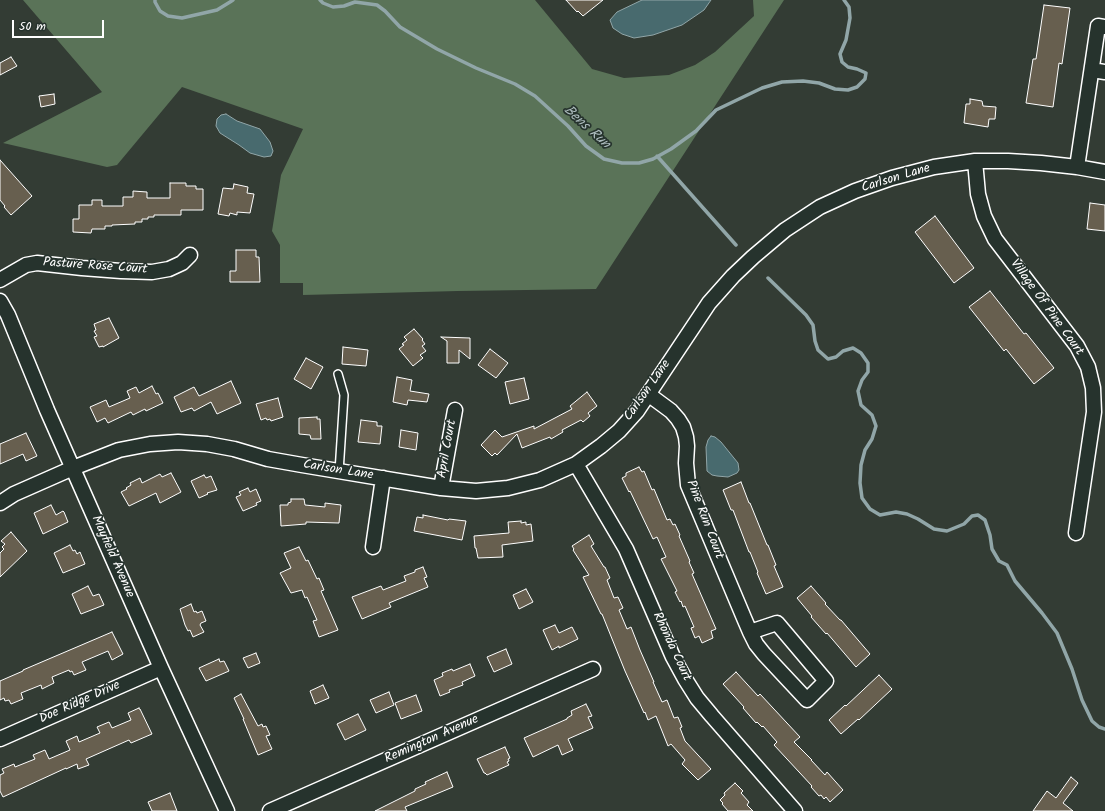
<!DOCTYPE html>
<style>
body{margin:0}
#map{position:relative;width:1105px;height:811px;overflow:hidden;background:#333c34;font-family:Kalam,sans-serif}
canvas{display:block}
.scale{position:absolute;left:12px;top:20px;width:92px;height:18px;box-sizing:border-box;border:2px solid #fff;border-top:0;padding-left:5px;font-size:12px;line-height:14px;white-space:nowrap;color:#fff;-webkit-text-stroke:3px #26332d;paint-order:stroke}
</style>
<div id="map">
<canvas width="1105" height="811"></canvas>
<div class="scale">50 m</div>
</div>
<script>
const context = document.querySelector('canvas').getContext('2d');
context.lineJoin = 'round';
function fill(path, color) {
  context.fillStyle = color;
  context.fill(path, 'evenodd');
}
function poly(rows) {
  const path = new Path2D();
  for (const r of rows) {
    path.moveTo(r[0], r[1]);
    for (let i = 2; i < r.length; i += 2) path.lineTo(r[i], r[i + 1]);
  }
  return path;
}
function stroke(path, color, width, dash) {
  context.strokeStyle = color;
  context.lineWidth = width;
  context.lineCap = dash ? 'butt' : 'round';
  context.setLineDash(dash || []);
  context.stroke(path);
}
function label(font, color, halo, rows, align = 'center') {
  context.font = font + ' Kalam,sans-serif';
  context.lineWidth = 3.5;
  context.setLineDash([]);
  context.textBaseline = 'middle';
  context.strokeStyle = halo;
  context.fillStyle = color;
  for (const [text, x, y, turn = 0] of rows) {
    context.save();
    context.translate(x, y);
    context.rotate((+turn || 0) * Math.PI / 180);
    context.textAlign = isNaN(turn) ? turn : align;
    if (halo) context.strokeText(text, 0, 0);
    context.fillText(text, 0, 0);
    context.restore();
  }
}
const green = poly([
 [23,0,535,0,592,69,624,78,669,75,695,65,715,52,754,16,753,0,784,0,596,289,458,291,303,295,303,283,280,283,280,245,272,231,281,175,303,129,182,87,117,165,107,167,3,143,102,92]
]);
const water = poly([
 [642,0,711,0,704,10,682,25,653,35,634,38,622,34,613,28,610,20,617,12,642,0],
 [226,114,237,121,260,129,270,142,273,151,271,156,264,157,250,153,239,145,220,133,216,126,217,119,221,115,226,114],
 [711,436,715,437,721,442,738,463,739,470,737,473,728,477,717,476,712,475,707,471,706,447,708,440,711,436]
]);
const stream = poly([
 [155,0,155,2,160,11,168,16,182,18,217,10,230,2,233,0],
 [320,0,323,3,333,7,344,6,355,2,377,5,385,11,400,27,437,49,476,68,515,84,535,96,568,126,586,146,604,159,622,163,639,163,653,159,671,149,696,131,716,110,762,88,782,82,803,81,819,83,835,89,848,90,857,87,865,79,866,73,857,69,848,67,842,62,840,54,846,40,850,18,849,7,844,0],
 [657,156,736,245],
 [768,278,806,315,813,325,815,341,818,350,828,359,836,357,843,351,853,348,861,353,868,363,868,372,862,380,858,391,861,405,872,415,876,426,872,439,865,450,861,465,860,483,862,498,870,509,880,515,896,512,907,514,918,519,934,529,947,531,964,524,972,516,978,515,985,520,990,535,992,549,999,561,1007,565,1015,581,1042,613,1057,633,1072,669,1082,700,1092,721,1099,727,1105,729]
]);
const building = poly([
 [566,0,603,0,583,16,578,11,577,12,566,0],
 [1044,5,1070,8,1062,64,1059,63,1053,107,1026,103,1033,59,1036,59,1044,5],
 [11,57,17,66,0,75,0,63,11,57],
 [54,94,55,104,41,107,39,96,54,94],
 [970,99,982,101,983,106,996,107,995,119,989,119,988,127,964,123,966,104,970,104,970,99],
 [0,160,32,196,11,215,4,207,5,206,0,200,0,160],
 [170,183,186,183,186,186,196,186,196,189,203,189,203,210,181,210,181,215,154,215,154,217,148,217,148,219,142,219,142,222,135,222,135,224,112,225,112,226,105,226,105,229,92,229,91,233,73,232,73,219,79,219,79,205,92,205,92,200,102,200,102,206,123,206,123,197,133,197,133,191,147,192,147,198,170,198,170,183],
 [234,184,248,187,247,193,254,194,250,213,237,212,237,215,230,213,229,216,218,214,223,188,233,189,234,184],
 [1090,203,1105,205,1105,231,1087,229,1090,203],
 [935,216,974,268,954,283,915,232,935,216],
 [236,250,256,250,256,257,259,257,260,282,230,282,230,271,236,271,236,250],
 [990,291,1024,334,1026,333,1054,368,1034,384,1006,349,1004,351,969,307,990,291],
 [109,318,119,338,103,347,103,346,99,347,94,337,97,336,94,331,96,330,94,324,109,318],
 [414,329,423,339,422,340,425,344,422,346,426,351,420,355,423,358,413,366,399,349,404,345,402,344,407,340,404,337,414,329],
 [441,337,470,338,470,359,459,350,459,363,447,363,447,341,441,337],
 [343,347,368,350,366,366,342,364,343,347],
 [490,349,508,363,496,378,478,365,490,349],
 [306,358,323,367,311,389,294,379,306,358],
 [397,377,412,380,410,391,429,394,427,402,408,400,407,405,393,402,397,377],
 [524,378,529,399,510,404,505,382,524,378],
 [231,381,241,403,217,414,211,402,194,411,192,408,181,412,174,397,194,387,199,396,231,381],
 [152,386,156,394,158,393,163,403,146,411,145,409,133,415,131,412,108,423,105,418,97,422,90,407,106,400,109,407,130,398,127,391,136,387,139,393,152,386],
 [587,392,597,406,588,413,590,416,583,422,581,420,562,430,563,432,551,439,550,437,522,448,517,434,497,455,495,453,492,456,481,445,495,430,502,437,534,426,534,429,572,409,570,406,587,392],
 [278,398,283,417,271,421,270,419,267,420,266,418,261,420,256,404,278,398],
 [317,417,317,419,320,419,321,439,311,439,310,435,299,434,299,418,317,417],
 [361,420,377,422,377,426,382,426,380,444,358,442,361,420],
 [401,430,418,433,416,450,399,447,401,430],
 [26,433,37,456,26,461,23,454,0,464,0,444,26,433],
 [639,467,642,472,644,471,652,490,654,489,667,520,670,519,673,525,675,524,680,535,679,536,690,561,689,562,694,573,692,574,716,629,711,631,713,638,702,643,699,636,695,638,691,628,694,627,685,606,683,607,681,601,680,602,675,592,677,591,661,559,666,557,657,537,653,539,630,491,629,492,622,478,626,476,626,473,639,467],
 [171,473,181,492,160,503,156,493,129,506,121,492,127,489,126,488,131,485,130,483,140,478,142,483,160,474,162,477,171,473],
 [204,475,206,478,211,476,217,490,207,493,208,494,199,498,191,481,204,475],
 [741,482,749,503,750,503,767,545,768,545,776,565,774,566,783,587,766,594,757,573,758,572,750,552,749,552,733,510,731,510,723,490,741,482],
 [248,488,250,492,256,489,261,501,256,503,257,505,243,511,236,497,241,495,239,492,248,488],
 [291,499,304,499,305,505,325,507,325,503,341,505,339,523,306,522,306,524,281,526,280,505,288,505,288,503,291,502,291,499],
 [51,505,56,515,63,511,64,512,68,522,43,534,34,513,51,505],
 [423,515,448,520,449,519,466,521,462,540,414,531,417,517,423,518,423,515],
 [521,521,521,523,526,522,526,525,531,524,533,541,502,545,503,557,478,558,476,548,475,548,474,536,509,533,508,522,521,521],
 [11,532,27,551,0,577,0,553,4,549,2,547,5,544,1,541,11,532],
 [589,535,594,544,591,546,604,567,605,567,610,578,607,580,614,598,618,597,623,608,619,610,627,629,631,627,640,650,654,682,653,682,662,702,667,700,674,718,678,717,682,727,680,728,685,741,711,769,698,780,682,764,685,760,671,744,668,746,656,716,648,720,645,712,644,713,625,671,602,614,601,614,583,577,589,575,573,550,574,549,572,546,589,535],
 [70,545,73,551,75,550,77,554,80,552,85,564,63,573,54,553,70,545],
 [299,547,306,561,308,560,317,579,319,578,324,590,321,591,338,630,319,637,313,621,317,620,307,597,305,598,302,590,291,593,280,573,291,568,284,553,299,547],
 [423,567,427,577,424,578,428,587,389,603,391,607,362,619,352,597,381,586,383,590,406,581,404,576,415,572,415,570,423,567],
 [88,586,93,596,99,594,104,605,81,614,72,594,88,586],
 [811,586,826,603,825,604,840,620,841,620,870,654,856,667,827,633,826,634,811,617,812,616,797,598,811,586],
 [526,589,533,602,519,609,513,595,526,589],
 [191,604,194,612,196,611,197,613,202,611,206,621,201,623,200,625,204,632,193,637,190,630,188,631,185,625,180,609,191,604],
 [555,625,559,633,572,627,578,639,559,648,559,646,552,650,543,630,555,625],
 [112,632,123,654,112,660,108,651,82,662,86,670,74,675,72,671,70,672,69,670,52,677,54,683,42,689,41,685,21,693,23,699,11,704,9,700,5,701,4,698,0,700,0,681,23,671,23,670,112,632],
 [506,649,512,664,494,672,487,657,506,649],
 [256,653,260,663,248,668,243,658,256,653],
 [219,659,220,662,224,661,229,671,206,681,199,668,219,659],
 [470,664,475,676,462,682,463,685,449,690,450,692,440,696,434,680,443,676,442,673,452,669,453,671,470,664],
 [736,672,758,696,760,694,800,737,794,742,812,760,811,760,825,775,827,772,843,790,830,802,826,797,824,799,821,795,819,796,811,787,812,786,774,745,777,742,763,726,762,727,757,722,756,723,743,708,744,707,723,684,736,672],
 [879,675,892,689,859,720,858,719,841,734,829,720,845,705,846,706,879,675],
 [323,685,329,698,315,704,310,691,323,685],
 [389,692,394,705,376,713,370,700,389,692],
 [241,694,258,726,262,724,263,727,266,726,270,735,266,736,272,749,258,755,243,719,244,719,234,698,241,694],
 [416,695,422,711,401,719,395,703,416,695],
 [586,704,592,716,588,717,593,728,568,739,573,750,562,755,558,745,533,757,524,738,567,719,567,718,572,715,571,711,586,704],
 [139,708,139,709,140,709,152,734,131,743,129,740,86,759,89,765,78,769,77,764,66,769,66,768,3,797,0,791,0,775,4,773,2,769,14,764,15,767,35,759,33,755,45,750,49,759,70,750,66,741,77,736,79,742,100,733,97,727,109,722,112,728,131,720,128,713,139,708],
 [358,714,366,730,345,740,337,724,358,714],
 [505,747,510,758,508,759,509,761,507,762,509,765,487,775,485,773,484,773,477,759,505,747],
 [447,772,453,787,405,807,407,811,375,811,415,791,415,789,426,784,425,782,447,772],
 [1071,777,1078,783,1063,803,1073,811,1033,811,1047,791,1056,798,1071,777],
 [735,783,743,791,741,793,749,802,747,805,753,811,728,811,722,804,723,803,720,800,725,795,724,793,735,783],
 [170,793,177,811,152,811,148,802,170,793]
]);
const service = poly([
 [338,374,344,395,339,472]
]);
const minor = poly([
 [1092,70,1105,72],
 [975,161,978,194,984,216,995,239,1077,346,1088,367,1093,388,1094,412,1076,533],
 [1077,167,1098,26,1105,27],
 [0,280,26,265,37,263,82,268,121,271,152,272,169,269,182,263,190,255],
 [0,301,8,315,47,410,161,668,227,811],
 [648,394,671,411,678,419,683,427,686,437,687,446,686,463,688,485,744,618,750,632,756,644,764,654,807,700,826,681,777,623,750,632],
 [576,464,626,549,673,657,685,679,697,698,712,716,795,811],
 [441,488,455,410],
 [0,503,14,494,73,468,119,450,150,444,178,442,207,444,234,449,268,459,302,465,441,488,476,491,508,488,540,480,576,464,601,446,619,431,637,411,709,303,733,276,753,257,785,230,820,207,855,191,892,178,934,167,975,161,1008,161,1041,163,1077,167,1105,172],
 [373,547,383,478],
 [0,739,161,668],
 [270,811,593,669]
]);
const streetNames = [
 ["Carlson Lane",896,179,-17],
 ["Pasture Rose Court",95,267,4],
 ["Village Of Pine Court",1046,308,54],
 ["Carlson Lane",648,391,-55],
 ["April Court",448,449,-80],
 ["Carlson Lane",338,471,9],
 ["Pine Run Court",704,520,69],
 ["Mayfield Avenue",112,557,66],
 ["Rhonda Court",671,647,65],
 ["Doe Ridge Drive",80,703,-24],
 ["Remington Avenue",432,740,-24]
];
const waterNames = [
 ["Bens Run",586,128,42]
];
fill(green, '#5a7358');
fill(water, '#486a6e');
stroke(water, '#91a6a8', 1);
stroke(stream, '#91a6a8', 3.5);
fill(building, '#675f4f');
stroke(building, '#fff', 1);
stroke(service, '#fff', 10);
stroke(minor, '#fff', 17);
stroke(service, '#26332d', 7);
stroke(minor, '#26332d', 14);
label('13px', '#fff', '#26332d', streetNames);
label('italic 14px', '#adbcbe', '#26332d', waterNames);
</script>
